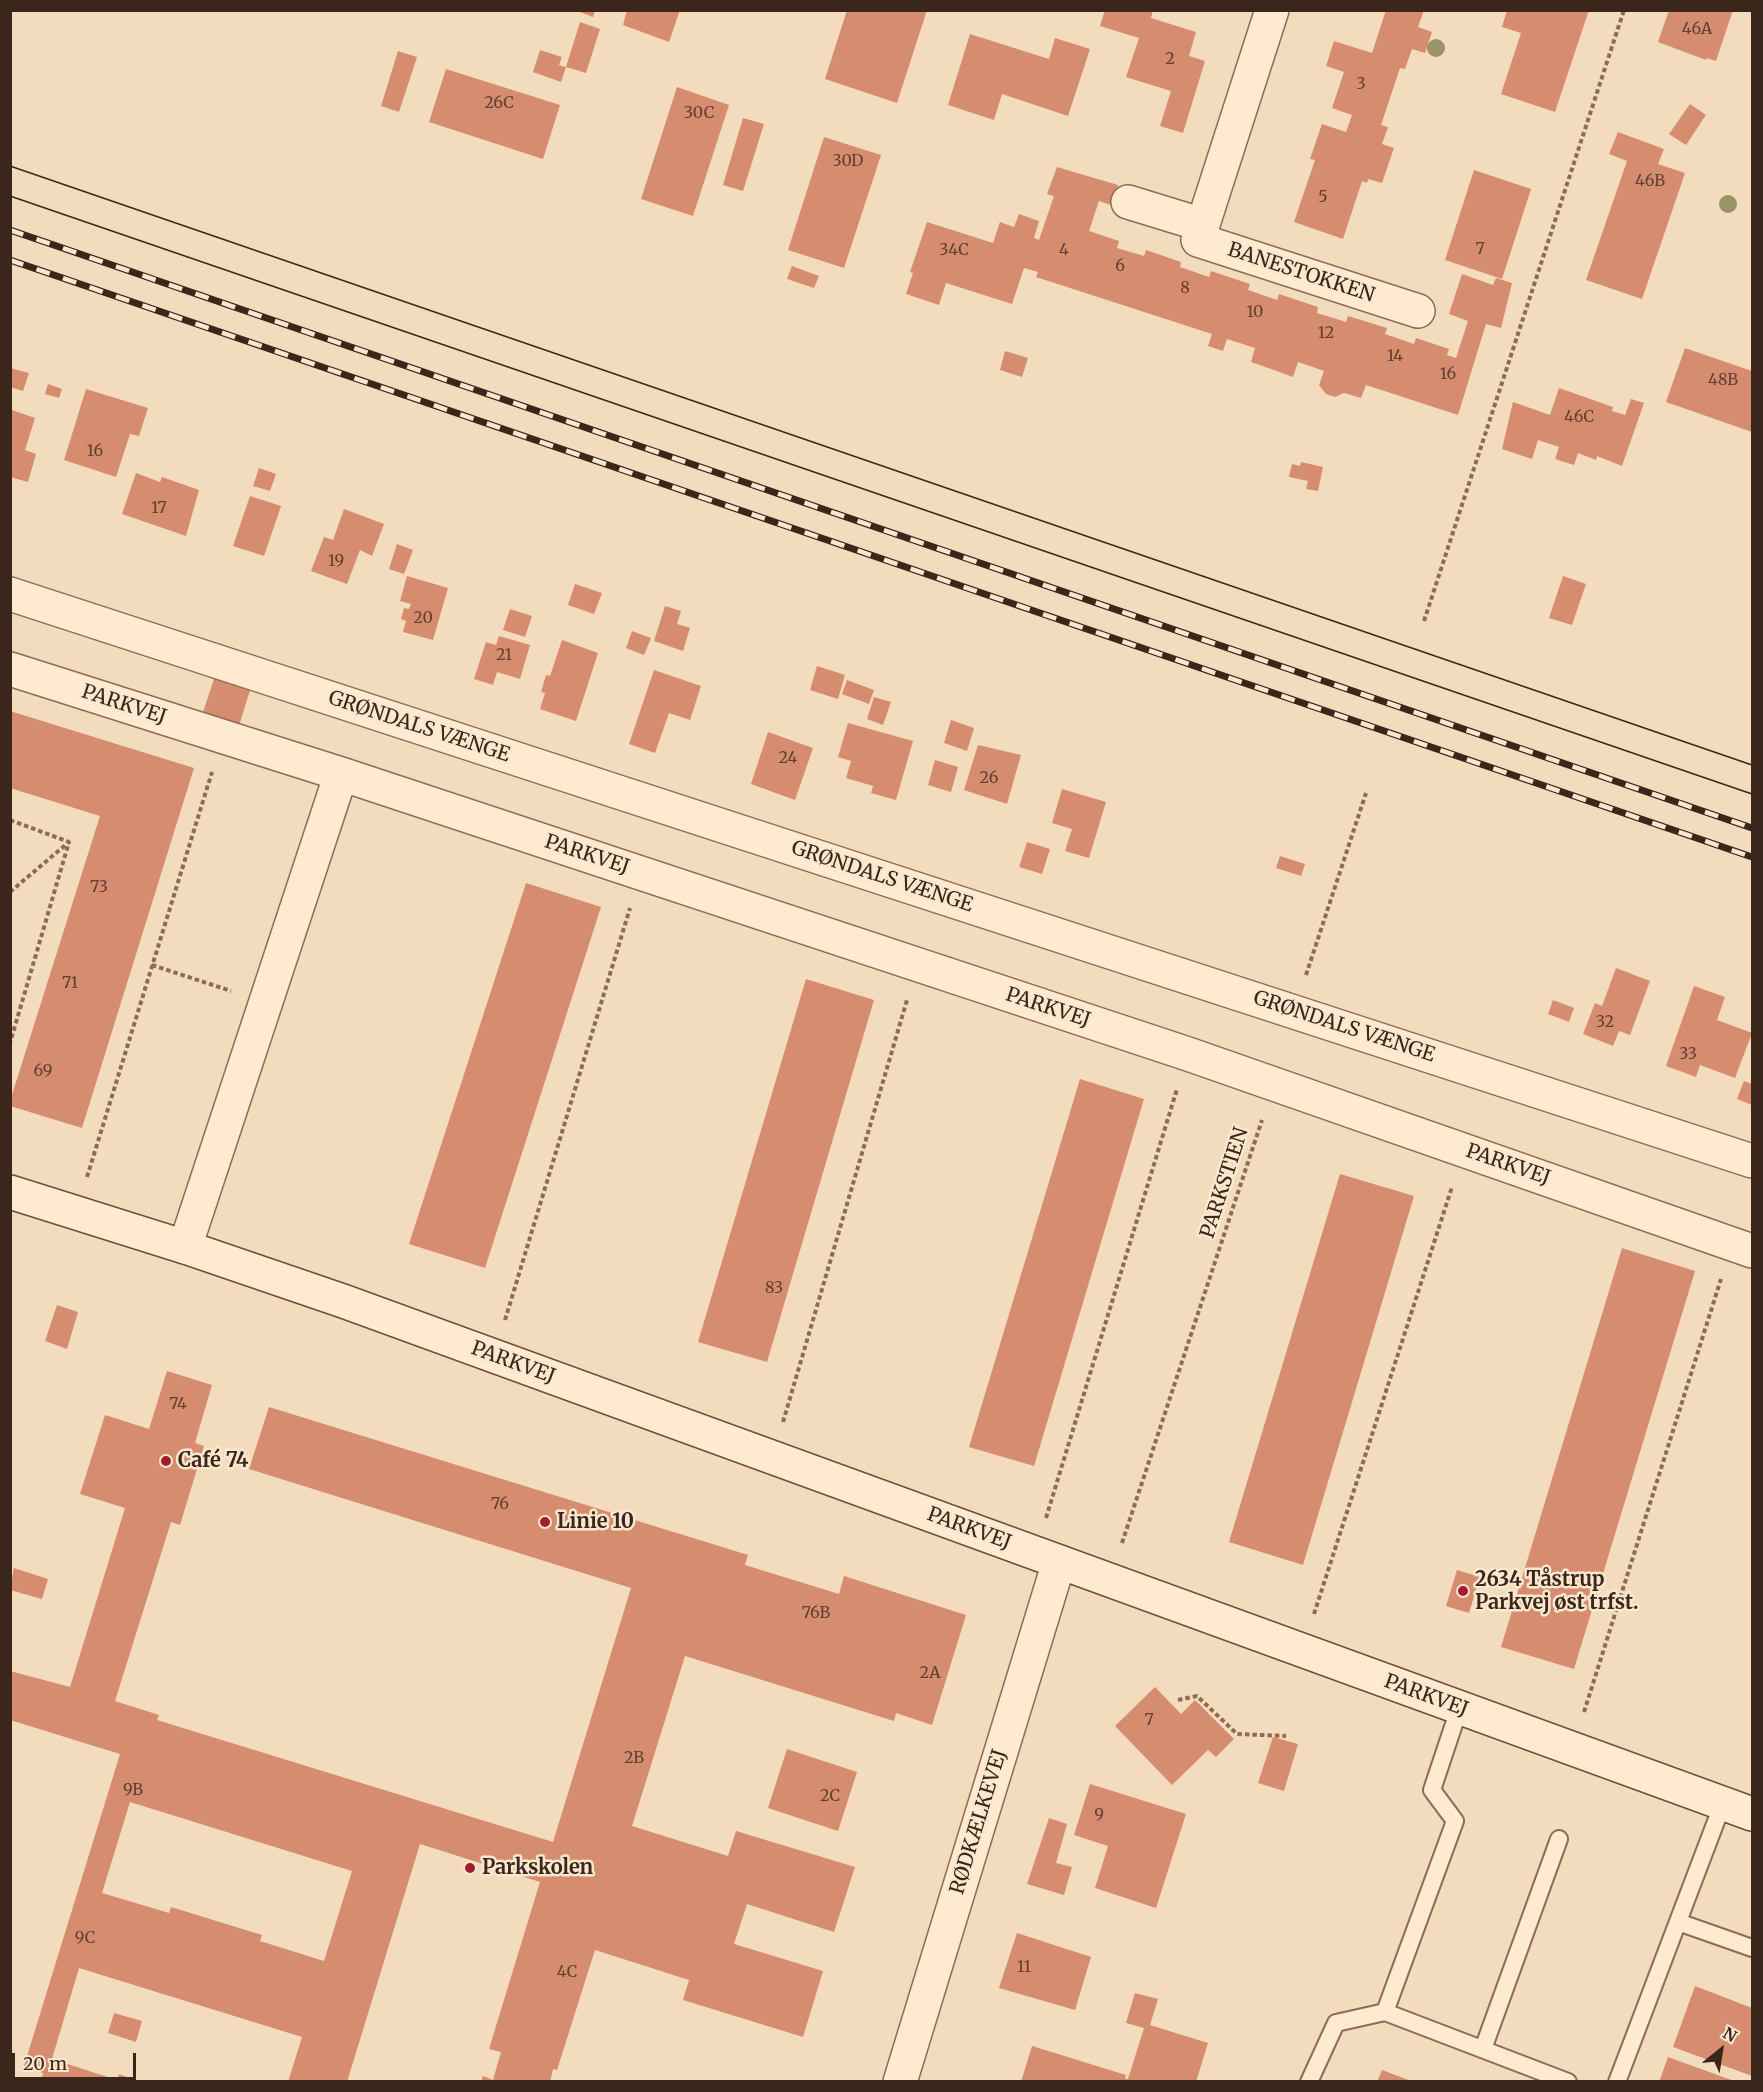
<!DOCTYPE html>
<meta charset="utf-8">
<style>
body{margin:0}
#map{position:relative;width:1763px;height:2092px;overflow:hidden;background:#f3dcbd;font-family:Merriweather,serif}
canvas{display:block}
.frame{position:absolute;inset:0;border:12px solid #3a261b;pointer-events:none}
.north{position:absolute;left:1691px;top:2020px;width:60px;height:60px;-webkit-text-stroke:4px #f9e7ce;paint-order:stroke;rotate:30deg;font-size:16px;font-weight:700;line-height:24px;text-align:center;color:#3a261b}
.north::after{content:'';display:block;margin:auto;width:21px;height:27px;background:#3a261b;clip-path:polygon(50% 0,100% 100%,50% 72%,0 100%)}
.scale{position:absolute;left:12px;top:2053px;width:124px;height:27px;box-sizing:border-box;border:3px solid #3a261b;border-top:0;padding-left:8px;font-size:18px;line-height:21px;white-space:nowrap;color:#3a261b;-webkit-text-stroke:4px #f9e7ce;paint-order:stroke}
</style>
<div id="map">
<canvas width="1763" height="2092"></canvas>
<div class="frame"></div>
<div class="north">N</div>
<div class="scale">20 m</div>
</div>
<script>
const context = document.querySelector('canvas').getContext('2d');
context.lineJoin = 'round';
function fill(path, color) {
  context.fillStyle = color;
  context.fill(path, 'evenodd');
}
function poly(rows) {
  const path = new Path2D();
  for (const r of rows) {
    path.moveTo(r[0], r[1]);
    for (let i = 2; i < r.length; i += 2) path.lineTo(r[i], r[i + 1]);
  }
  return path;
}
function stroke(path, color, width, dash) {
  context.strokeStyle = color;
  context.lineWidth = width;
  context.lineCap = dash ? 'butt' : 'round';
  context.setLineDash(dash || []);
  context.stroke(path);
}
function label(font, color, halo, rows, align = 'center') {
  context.font = font + ' Merriweather,serif';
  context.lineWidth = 5;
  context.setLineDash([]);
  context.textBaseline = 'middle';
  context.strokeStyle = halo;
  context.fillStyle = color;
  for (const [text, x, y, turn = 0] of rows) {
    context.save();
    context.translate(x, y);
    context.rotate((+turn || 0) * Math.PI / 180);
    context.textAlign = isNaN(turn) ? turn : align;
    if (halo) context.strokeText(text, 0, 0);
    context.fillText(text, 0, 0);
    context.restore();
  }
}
const building = poly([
 [575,10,595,10,593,17],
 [627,10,680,10,669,42,623,25],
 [847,10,927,10,897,103,825,79],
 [1105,10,1153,10,1151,18,1196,32,1189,56,1205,61,1183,133,1160,126,1171,91,1126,77,1139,38,1100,26],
 [1386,10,1424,10,1418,27,1432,32,1425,53,1412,49,1405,69,1400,68,1381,125,1388,127,1382,144,1394,148,1382,183,1368,179,1367,183,1362,181,1343,239,1294,222,1315,160,1310,159,1322,124,1346,132,1352,115,1332,108,1344,72,1326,66,1334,41,1372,53],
 [1507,10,1589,10,1555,112,1501,94,1521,33,1502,27],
 [1669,10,1733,10,1716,61,1706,58,1706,60,1658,42],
 [580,22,600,29,586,73,566,67,561,82,533,72,540,50,562,57,559,65,566,67],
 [970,34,1049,59,1055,38,1090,49,1068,116,1002,94,994,120,948,105],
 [398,51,417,57,399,112,381,106],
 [446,69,560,105,543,159,429,122],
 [677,87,729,105,693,216,641,199],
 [1690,104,1706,115,1686,145,1669,134],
 [743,118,764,124,743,191,723,185],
 [1618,132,1664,149,1658,164,1685,173,1642,299,1586,280,1627,161,1609,154],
 [824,137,881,155,844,268,788,250],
 [1057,167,1118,185,1111,205,1099,201,1089,231,1119,241,1117,248,1144,256,1146,250,1181,262,1180,267,1209,277,1211,271,1250,284,1248,290,1277,300,1279,294,1318,307,1317,313,1346,322,1348,316,1387,328,1385,334,1414,344,1416,338,1449,349,1447,355,1456,358,1468,321,1449,314,1462,274,1493,285,1496,278,1512,283,1501,328,1486,324,1458,415,1366,385,1361,398,1344,393,1335,397,1326,394,1319,385,1324,371,1298,362,1293,377,1274,370,1251,362,1255,348,1227,339,1223,351,1208,346,1212,334,1036,277,1038,272,1024,268,1012,304,946,283,939,305,906,294,913,273,910,272,927,222,993,243,1000,222,1014,227,1019,214,1039,221,1034,238,1039,240,1054,196,1047,194],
 [1474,170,1531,189,1502,279,1445,260],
 [792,266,819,276,814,288,787,279],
 [1685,348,1752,371,1752,432,1666,402],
 [1005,351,1028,358,1022,377,1000,370],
 [10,368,29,373,23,391,10,387],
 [48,384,62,389,59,398,45,394],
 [1559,388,1613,407,1612,411,1625,415,1631,399,1644,403,1622,466,1597,456,1596,460,1578,453,1574,465,1555,459,1559,447,1538,440,1532,459,1502,449,1513,402,1550,415],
 [86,389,148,408,139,436,130,434,116,477,64,460],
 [12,410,35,418,25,450,36,454,28,482,10,477],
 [1301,462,1323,467,1318,491,1306,489,1308,481,1289,477,1292,464,1300,466],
 [259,468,276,474,270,491,253,486],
 [136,473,160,482,162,477,199,490,186,536,122,514],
 [250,496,281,506,264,556,233,546],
 [344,509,384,524,372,556,360,550,347,584,311,571,324,537,333,540],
 [397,544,413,550,404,574,389,569],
 [407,576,448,588,433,640,403,632,406,621,401,619,404,608,409,609,411,604,400,601],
 [1563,576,1586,584,1572,625,1549,618],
 [575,584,602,593,594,614,568,605],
 [665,606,681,611,677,624,690,628,683,651,654,641],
 [510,609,532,616,525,637,503,630],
 [632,631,651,638,644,655,626,648],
 [499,636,530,645,520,679,497,672,493,685,474,679,486,642,496,645],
 [562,640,598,653,576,721,540,709,545,693,541,692,546,675,550,676],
 [817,666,845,675,838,699,810,690],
 [654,670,701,686,690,720,669,713,655,753,629,744],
 [215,676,251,687,239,726,202,715],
 [847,680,874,690,869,704,842,694],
 [874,697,891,702,883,725,867,719],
 [10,711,194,768,82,1128,10,1106,10,1101,100,816,10,788],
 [951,720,974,728,967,751,944,743],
 [848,723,913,741,896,800,871,793,873,786,846,778,851,761,838,757],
 [768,732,813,748,795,800,751,784],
 [978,745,1021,755,1007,804,964,790],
 [935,760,958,767,951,792,928,785],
 [1062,789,1106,802,1089,858,1065,851,1072,829,1052,823],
 [1027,842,1050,849,1042,874,1019,867],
 [1280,856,1305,864,1301,876,1276,868],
 [526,883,601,907,485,1268,409,1244],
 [1616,968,1650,981,1630,1035,1619,1031,1613,1046,1583,1034,1595,1003,1602,1006],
 [806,979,874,1000,767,1362,698,1342],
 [1694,986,1725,997,1717,1020,1752,1033,1735,1078,1700,1065,1696,1077,1666,1066],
 [1553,1000,1574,1008,1569,1022,1548,1014],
 [1080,1079,1144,1099,1034,1466,969,1447],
 [1744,1081,1752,1084,1752,1105,1737,1099],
 [1340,1174,1414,1196,1303,1565,1229,1542],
 [1622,1248,1695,1271,1574,1669,1501,1647],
 [57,1305,78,1312,67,1349,45,1341],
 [167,1371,212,1385,195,1443,204,1446,180,1525,171,1522,115,1701,159,1715,157,1720,553,1842,631,1588,249,1469,269,1407,748,1555,745,1565,839,1594,844,1576,966,1615,932,1725,896,1713,894,1721,685,1656,632,1826,728,1856,736,1831,855,1867,834,1932,747,1904,734,1944,823,1971,803,2037,683,2000,689,1980,595,1950,557,2070,553,2069,550,2082,481,2082,483,2076,493,2080,501,2052,489,2049,540,1882,420,1844,347,2082,288,2082,302,2037,79,1968,52,2059,117,2080,119,2074,140,2082,41,2082,43,2073,24,2066,120,1754,10,1720,10,1671,70,1687,125,1508,80,1494,105,1415,149,1429],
 [130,1802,352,1871,324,1961,260,1941,262,1935,171,1907,169,1913,102,1893],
 [14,1568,48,1579,42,1599,10,1590],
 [1457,1570,1480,1577,1469,1613,1446,1606],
 [1155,1687,1181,1714,1195,1700,1234,1739,1216,1757,1208,1750,1172,1785,1115,1726],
 [1273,1737,1298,1744,1284,1791,1258,1783],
 [787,1749,857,1772,838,1831,768,1808],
 [1090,1784,1186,1814,1156,1908,1095,1888,1108,1846,1074,1835],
 [1049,1818,1067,1824,1056,1863,1072,1867,1064,1895,1027,1884],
 [1017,1933,1091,1957,1075,2010,999,1988],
 [1695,1986,1752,2008,1752,2076,1673,2047],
 [1135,1993,1158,1999,1150,2025,1208,2043,1196,2082,1021,2082,1032,2046,1126,2075,1125,2079,1128,2079,1144,2028,1126,2023],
 [114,2013,142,2021,136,2042,108,2033],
 [1668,2057,1734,2081,1734,2082,1659,2082],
 [1382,2070,1411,2081,1411,2082,1377,2082]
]);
const path = poly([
 [1424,621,1624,10],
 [10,820,69,842,10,1043],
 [10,892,69,842],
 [152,965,231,991],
 [1306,975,1366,793],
 [87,1177,212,772],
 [505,1320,630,908],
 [783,1422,907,1000],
 [1046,1518,1177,1089],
 [1122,1543,1262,1120],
 [1314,1614,1452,1187],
 [1178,1700,1197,1696,1237,1734,1286,1736],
 [1584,1712,1721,1279]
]);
const lane = poly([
 [1678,1922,1752,1948],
 [1385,2012,1455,1821,1432,1790,1459,1709],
 [1483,2049,1559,1839],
 [1309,2082,1336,2023,1385,2012,1568,2082],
 [1617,2082,1723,1803]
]);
const street = poly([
 [1272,10,1198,240,1418,311],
 [1128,202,1203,225],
 [10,594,1752,1161],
 [10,669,341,774,1188,1054,1752,1251],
 [185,1247,341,774],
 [900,2082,1059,1562]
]);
const secondary = poly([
 [10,1192,185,1247,343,1301,1752,1814]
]);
const tram = poly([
 [10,166,1752,765],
 [10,196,1752,794]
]);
const rail = poly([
 [10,230,1752,828],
 [10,260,1752,857]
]);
const trees = [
 [1436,48],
 [1728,204]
];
const markers = [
 [166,1461,6,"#a31d30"],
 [545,1522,6,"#a31d30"],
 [1463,1591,6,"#a31d30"],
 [470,1868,6,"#a31d30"]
];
const numberNames = [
 ["46A",1697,29],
 ["2",1170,59],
 ["3",1361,84],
 ["26C",499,103],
 ["30C",699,113],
 ["30D",848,161],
 ["46B",1650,181],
 ["5",1323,197],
 ["7",1480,249],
 ["34C",954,250],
 ["4",1064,250],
 ["6",1120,266],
 ["8",1185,288],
 ["10",1255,312],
 ["12",1326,333],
 ["14",1395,356],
 ["16",1448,374],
 ["48B",1723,380],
 ["46C",1579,417],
 ["16",95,451],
 ["17",159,508],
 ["19",336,561],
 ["20",423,618],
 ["21",504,655],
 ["24",788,758],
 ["26",989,778],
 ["73",99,887],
 ["71",70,983],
 ["32",1605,1022],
 ["33",1688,1054],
 ["69",43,1071],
 ["83",774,1288],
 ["74",178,1404],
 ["76",500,1504],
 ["76B",816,1613],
 ["2A",930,1673],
 ["7",1149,1720],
 ["2B",634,1758],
 ["9B",133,1790],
 ["2C",830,1796],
 ["9",1099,1815],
 ["9C",85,1938],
 ["11",1024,1967],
 ["4C",567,1972]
];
const streetNames = [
 ["BANESTOKKEN",1301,273,18],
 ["PARKVEJ",124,705,18],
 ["GRØNDALS VÆNGE",419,727,18],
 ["PARKVEJ",587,855,18],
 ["GRØNDALS VÆNGE",882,877,18],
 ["PARKVEJ",1048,1008,18],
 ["GRØNDALS VÆNGE",1344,1027,18],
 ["PARKVEJ",1508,1165,19],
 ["PARKSTIEN",1225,1183,-72],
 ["PARKVEJ",513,1363,20],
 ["PARKVEJ",969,1529,20],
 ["PARKVEJ",1426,1696,20],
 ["RØDKÆLKEVEJ",979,1822,-73]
];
const poiNames = [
 ["Café 74",178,1461],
 ["Linie 10",557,1522],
 ["2634 Tåstrup",1475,1580],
 ["Parkvej øst trfst.",1475,1603],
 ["Parkskolen",482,1868]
];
fill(building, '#d58c6f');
stroke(lane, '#8d6b54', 20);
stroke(street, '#8d6b54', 36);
stroke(secondary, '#6f4c38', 36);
stroke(path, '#8d6b54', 4, [4.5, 3]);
stroke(lane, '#fdead1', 16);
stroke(street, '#fdead1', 33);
stroke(secondary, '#fdead1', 33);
stroke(tram, '#3a261b', 1.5);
stroke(rail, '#3a261b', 7);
stroke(rail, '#f9e7ce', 4.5, [14]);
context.fillStyle = '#9a9466';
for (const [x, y] of trees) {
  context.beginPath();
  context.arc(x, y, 9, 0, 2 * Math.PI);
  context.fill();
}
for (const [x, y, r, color] of markers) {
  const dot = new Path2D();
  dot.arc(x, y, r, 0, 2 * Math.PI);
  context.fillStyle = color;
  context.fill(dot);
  stroke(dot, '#f9e7ce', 2);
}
label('16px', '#614030', null, numberNames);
label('20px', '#3a261b', '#f9e7ce', streetNames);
label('bold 20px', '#3a261b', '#f9e7ce', poiNames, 'left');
</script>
